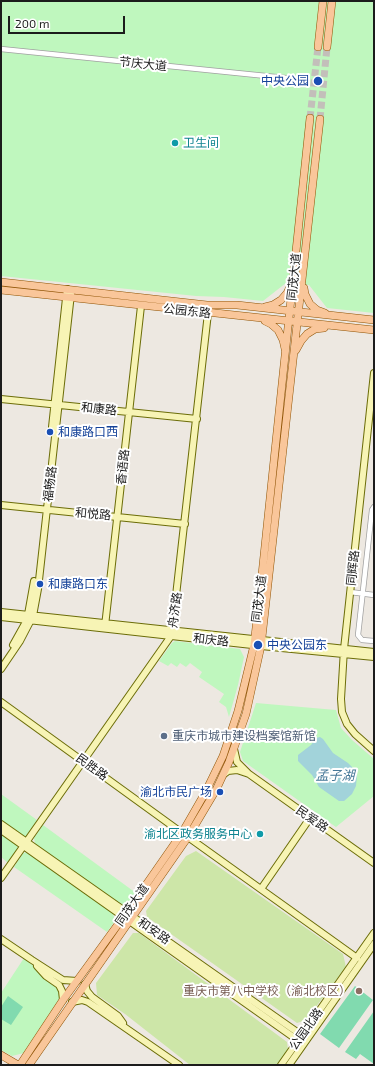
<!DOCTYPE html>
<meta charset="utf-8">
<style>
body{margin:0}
#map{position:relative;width:375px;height:1066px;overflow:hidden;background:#ede8e1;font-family:"Exo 2",sans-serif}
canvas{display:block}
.frame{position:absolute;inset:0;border:2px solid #1c1c1c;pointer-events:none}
.scale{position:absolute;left:8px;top:16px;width:117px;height:18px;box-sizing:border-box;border:2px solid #1c1c1c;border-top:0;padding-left:5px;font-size:12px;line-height:14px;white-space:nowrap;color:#1c1c1c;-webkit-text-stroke:3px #fff;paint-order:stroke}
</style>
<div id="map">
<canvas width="375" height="1066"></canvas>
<div class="frame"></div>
<div class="scale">200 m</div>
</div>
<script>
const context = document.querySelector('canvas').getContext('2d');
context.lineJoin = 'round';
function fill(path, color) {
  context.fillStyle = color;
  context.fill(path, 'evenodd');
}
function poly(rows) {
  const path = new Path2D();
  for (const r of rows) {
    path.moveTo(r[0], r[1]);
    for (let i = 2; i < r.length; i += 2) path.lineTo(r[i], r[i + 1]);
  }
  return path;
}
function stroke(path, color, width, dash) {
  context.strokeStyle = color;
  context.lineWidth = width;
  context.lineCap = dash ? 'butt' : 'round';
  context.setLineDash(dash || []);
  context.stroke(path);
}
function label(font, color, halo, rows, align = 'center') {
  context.font = font + ' "Exo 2","Noto Sans SC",sans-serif';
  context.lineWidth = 4;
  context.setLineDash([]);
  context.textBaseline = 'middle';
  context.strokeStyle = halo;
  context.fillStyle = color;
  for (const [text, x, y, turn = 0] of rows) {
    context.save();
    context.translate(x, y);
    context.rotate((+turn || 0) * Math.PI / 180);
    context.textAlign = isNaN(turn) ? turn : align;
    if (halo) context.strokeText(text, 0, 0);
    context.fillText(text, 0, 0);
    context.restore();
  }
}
const grass = poly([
 [196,851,343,954,346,967,306,1020,297,1023,147,917,146,911,186,856],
 [133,933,139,933,287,1042,288,1050,277,1065,190,1065,125,1014,97,995,96,983]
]);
const park = poly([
 [1,1,374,1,374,313,327,308,309,285,286,283,263,301,224,297,196,296,1,276],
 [175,641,240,649,244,657,238,685,229,717,226,707,219,702,224,694,199,677,202,672,190,663,186,667,180,663,177,667,171,663,168,666,159,661,172,643],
 [256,703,336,710,341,728,352,740,374,759,374,796,336,827,243,761,240,752],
 [1,794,37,820,26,836,23,837,1,821],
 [43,825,136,893,129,903,120,905,35,844,34,838],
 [1,833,17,845,18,850,8,863,1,857],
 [29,852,113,913,115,921,107,932,14,867,23,853],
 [24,958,58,987,60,992,60,998,24,1053,12,1056,1,1050,1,993]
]);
const pitch = poly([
 [355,986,373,1000,339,1048,320,1034],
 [8,996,23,1007,11,1025,1,1019,1,1007],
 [374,1011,374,1064,360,1054,356,1059,345,1052]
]);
const water = poly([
 [320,737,323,739,333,753,348,763,356,771,357,776,356,786,352,794,344,801,339,801,319,787,312,775,298,761,298,755,311,745,316,738]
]);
const primaryTunnel = poly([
 [310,118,318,47],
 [320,119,327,47]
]);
const street = poly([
 [1,49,286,78],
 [374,507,372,510,358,635,362,640,374,641],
 [350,592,374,595]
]);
const secondary = poly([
 [374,373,344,649,341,699,342,712,347,724,355,734,374,751],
 [1,399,197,419],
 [52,427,67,289],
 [1,505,185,524],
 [1,612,374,652],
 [1,617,261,646,374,657],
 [105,626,141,306],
 [13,645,27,620,34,581],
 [1,669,20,641,33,616,38,589,71,294],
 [1,702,182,833],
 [224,774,228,771,237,770,249,774,237,762,234,749],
 [249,774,374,863],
 [1,824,307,1039],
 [1,830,303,1044],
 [188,837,357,958],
 [1,878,171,636,172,631,208,313],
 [261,889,310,818],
 [1,939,32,960,63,980,77,981],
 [37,966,46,976,59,985,62,991,63,1000],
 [85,984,87,991,92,997,118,1016,123,1023],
 [72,1002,82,1000,88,1002,179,1065],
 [281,1065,374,933],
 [289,1065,374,944]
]);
const primary = poly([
 [318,47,323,1],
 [327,47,332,1],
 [1,282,207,305,237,305,374,320],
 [304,288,305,294,310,304,317,310,325,313],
 [1,290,374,330],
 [265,307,273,305,281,300,287,293,291,285],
 [265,321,271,324,278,330,283,340,285,349],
 [296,350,301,341,307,334,315,329,324,328],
 [1,1055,18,1065],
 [20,1065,63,1000,127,912,182,833,205,793,223,756,238,711,254,645,261,584,310,118],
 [29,1065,188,837,216,790,229,762,246,714,261,646,320,119]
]);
const markers = [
 [318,81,5,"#1a4fb4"],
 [175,143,4,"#0f9aa8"],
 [50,432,4,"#1a4fb4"],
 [40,584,4,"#1a4fb4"],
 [258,645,5,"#1a4fb4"],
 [164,736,4,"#5c6f8a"],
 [220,792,4,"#1a4fb4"],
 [260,834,4,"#0f9aa8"],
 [359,991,4,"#8d6e63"]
];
const streetNames = [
 ["节庆大道",143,64,6],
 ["同茂大道",294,277,-84],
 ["公园东路",187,311,6],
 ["和康路",99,409,6],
 ["香语路",123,467,-84],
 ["福畅路",50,484,-83],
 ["和悦路",93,514,5],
 ["同辉路",353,568,-84],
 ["同茂大道",259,599,-83],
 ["舟济路",175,610,-82],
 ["和庆路",211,640,6],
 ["民胜路",92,767,36],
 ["民爱路",312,819,35],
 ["同茂大道",132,905,-55],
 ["和安路",154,931,35],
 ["公园北路",306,1029,-55]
];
const transitNames = [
 ["中央公园",309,81,"right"],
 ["和康路口西",58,432],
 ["和康路口东",48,584],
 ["中央公园东",267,645],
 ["渝北市民广场",212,792,"right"]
];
const cultureNames = [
 ["卫生间",183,143],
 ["渝北区政务服务中心",252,834,"right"]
];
const serviceNames = [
 ["重庆市城市建设档案馆新馆",172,736]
];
const educationNames = [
 ["重庆市第八中学校（渝北校区）",351,991]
];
const waterNames = [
 ["孟子湖",335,776]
];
fill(grass, '#cde6a8');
fill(park, '#bff7be');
fill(pitch, '#81daaf');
fill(water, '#a2d3da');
stroke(primaryTunnel, '#c3bfba', 7, [7, 3.5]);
stroke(street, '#a0a0a0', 6);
stroke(secondary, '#6c6d08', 8);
stroke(primary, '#8f5304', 8);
stroke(street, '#fff', 4.5);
stroke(secondary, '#f7f4b5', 6);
stroke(primary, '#f9c69a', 7);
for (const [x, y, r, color] of markers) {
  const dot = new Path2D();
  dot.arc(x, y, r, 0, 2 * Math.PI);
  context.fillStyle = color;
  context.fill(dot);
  stroke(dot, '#fff', 1.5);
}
label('12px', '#1c1c1c', '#fff', streetNames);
label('12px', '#164399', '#fff', transitNames, 'left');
label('12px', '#0d838f', '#fff', cultureNames, 'left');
label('12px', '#4e5e75', '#fff', serviceNames, 'left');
label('12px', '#785e54', '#fff', educationNames, 'right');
label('italic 13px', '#467898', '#fff', waterNames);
</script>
